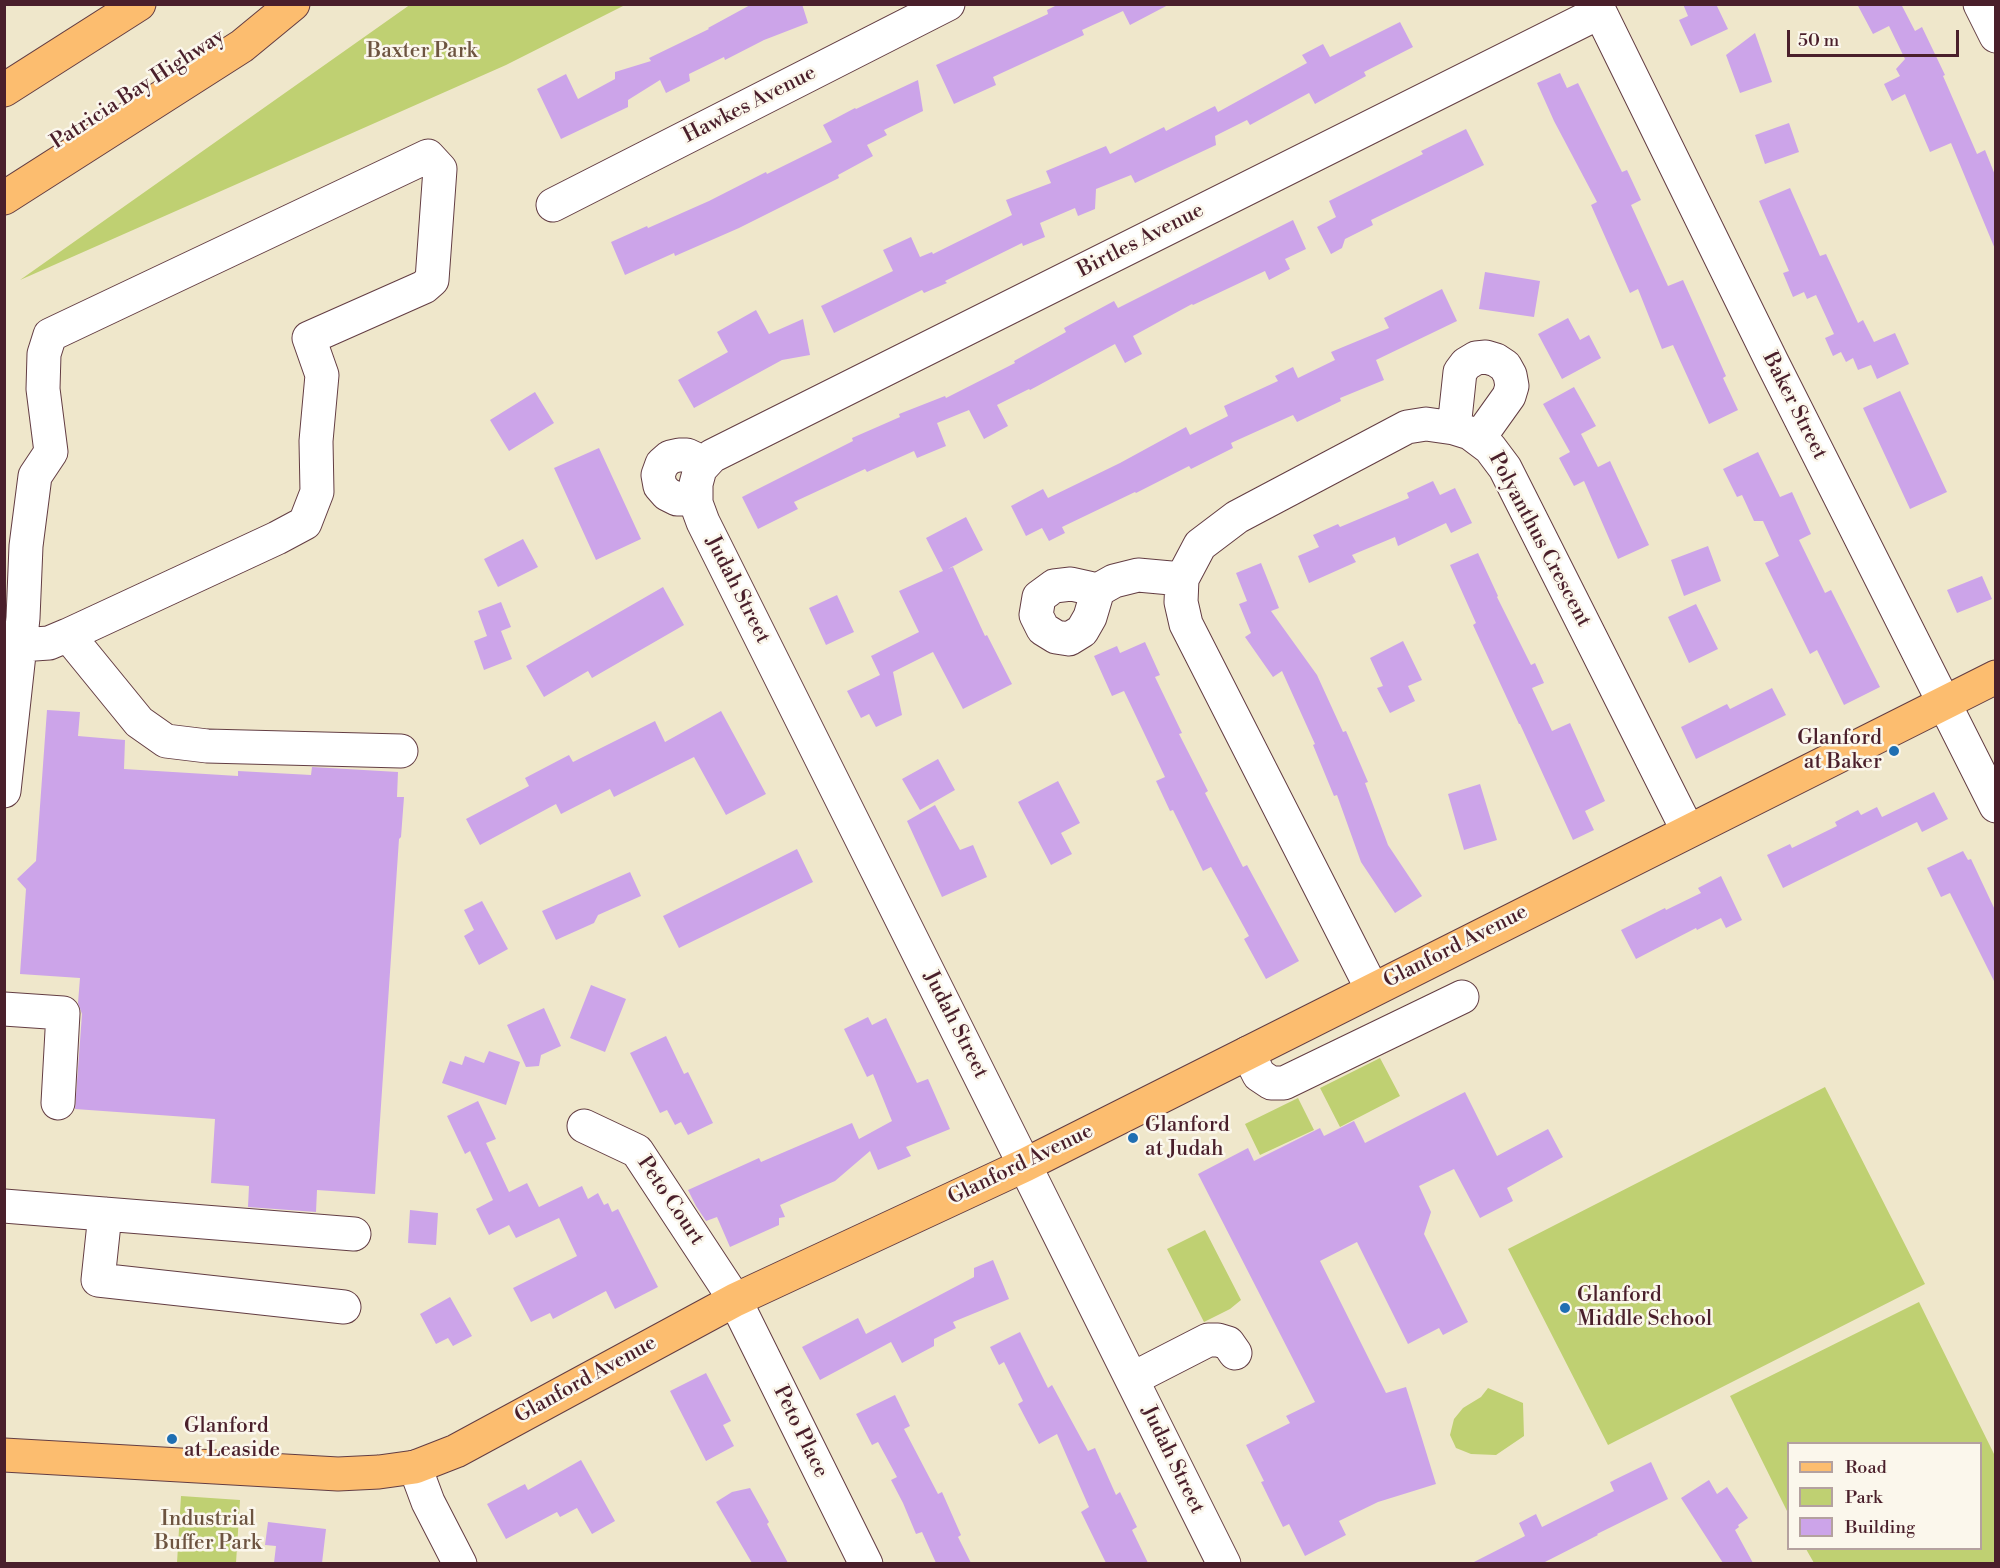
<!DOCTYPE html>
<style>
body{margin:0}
#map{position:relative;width:2000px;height:1568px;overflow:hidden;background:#efe7cb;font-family:"Libre Bodoni",serif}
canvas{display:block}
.frame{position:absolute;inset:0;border:6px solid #4a1f2b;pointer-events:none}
.legend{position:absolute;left:1787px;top:1442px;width:195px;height:108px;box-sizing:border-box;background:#fbf7ec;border:2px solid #b4a19f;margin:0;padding:8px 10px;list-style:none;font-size:18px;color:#4a1f2b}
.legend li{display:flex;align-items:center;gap:12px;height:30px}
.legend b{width:30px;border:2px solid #b4a19f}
.scale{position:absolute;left:1787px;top:30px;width:172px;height:27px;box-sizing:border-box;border:3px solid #4a1f2b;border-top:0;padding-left:8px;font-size:18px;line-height:21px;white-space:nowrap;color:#4a1f2b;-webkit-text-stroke:4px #fbf7ec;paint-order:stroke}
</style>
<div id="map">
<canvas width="2000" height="1568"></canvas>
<div class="frame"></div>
<ul class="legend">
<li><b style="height:8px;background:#fcbd6f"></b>Road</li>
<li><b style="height:16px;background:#bfd072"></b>Park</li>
<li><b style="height:16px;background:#cca4e9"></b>Building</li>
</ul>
<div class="scale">50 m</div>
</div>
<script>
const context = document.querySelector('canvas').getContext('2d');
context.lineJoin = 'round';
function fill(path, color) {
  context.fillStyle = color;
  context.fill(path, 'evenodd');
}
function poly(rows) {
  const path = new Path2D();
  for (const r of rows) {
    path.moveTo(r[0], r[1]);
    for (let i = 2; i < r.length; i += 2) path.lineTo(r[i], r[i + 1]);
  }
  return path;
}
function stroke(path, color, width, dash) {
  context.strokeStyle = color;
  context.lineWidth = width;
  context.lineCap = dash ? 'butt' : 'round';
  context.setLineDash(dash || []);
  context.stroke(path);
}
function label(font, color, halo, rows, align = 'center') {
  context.font = font + ' "Libre Bodoni",serif';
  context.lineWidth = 5;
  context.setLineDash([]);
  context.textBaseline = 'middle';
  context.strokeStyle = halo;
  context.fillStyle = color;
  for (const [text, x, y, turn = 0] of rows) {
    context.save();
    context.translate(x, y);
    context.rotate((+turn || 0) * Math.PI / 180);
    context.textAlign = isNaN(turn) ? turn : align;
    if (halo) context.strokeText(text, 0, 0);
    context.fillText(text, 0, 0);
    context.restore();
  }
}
const green = poly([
 [411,4,625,5,506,65,20,280],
 [1380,1058,1400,1096,1340,1127,1320,1088],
 [1825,1087,1925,1284,1608,1445,1508,1249],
 [1298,1098,1314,1130,1260,1155,1245,1124],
 [1205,1230,1241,1300,1230,1309,1204,1322,1167,1249],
 [1919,1302,1995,1456,1995,1563,1814,1563,1806,1549,1980,1548,1980,1444,1788,1444,1788,1513,1730,1396],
 [1488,1388,1523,1403,1524,1436,1496,1455,1471,1454,1456,1448,1450,1435,1454,1419,1463,1408,1481,1397],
 [181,1496,240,1500,236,1563,177,1563]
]);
const building = poly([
 [752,4,802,4,808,23,764,40,725,60,724,57,689,74,690,81,666,93,660,80,628,100,628,107,561,139,537,89,566,74,578,99,615,79,615,72,651,61,649,58,709,29,708,28],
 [1059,4,1170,4,1130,25,1123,11,1082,30,1084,35,993,77,996,85,954,104,936,65,1048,14,1047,10],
 [1683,4,1716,4,1728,29,1691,46,1679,20,1688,16],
 [1857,4,1901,4,1915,31,1922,27,1945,75,1943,76,1977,154,1985,150,1995,175,1995,249,1951,143,1930,152,1905,94,1892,101,1884,84,1900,76,1896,69,1905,59,1889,26,1873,34],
 [1400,22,1413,47,1364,72,1366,76,1315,104,1309,93,1250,125,1247,120,1215,136,1216,145,1135,183,1131,175,1096,189,1095,209,1078,216,1075,208,1040,223,1045,237,1023,246,1022,243,945,281,947,283,924,293,922,290,834,333,821,306,893,271,883,250,911,237,920,257,932,252,933,254,1012,215,1006,200,1051,183,1046,171,1106,146,1110,154,1164,127,1166,131,1215,106,1218,112,1307,63,1302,55,1323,44,1330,57],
 [1755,33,1772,82,1740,93,1726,55],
 [1560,73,1567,88,1578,83,1622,172,1627,170,1641,200,1631,205,1668,286,1683,280,1726,376,1723,378,1738,410,1709,424,1673,345,1662,349,1638,289,1630,293,1591,205,1597,202,1554,121,1537,83],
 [918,80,923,111,884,130,887,135,867,145,873,156,838,175,839,178,739,228,675,256,674,253,625,275,611,242,647,226,648,228,709,201,766,172,767,174,832,142,823,125,855,108,856,109],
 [1789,123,1799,152,1765,164,1755,135],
 [1466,129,1484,165,1371,220,1373,225,1345,239,1342,248,1331,254,1317,227,1336,217,1329,201,1423,154,1421,151],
 [1790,188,1820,256,1826,254,1858,323,1863,320,1874,342,1895,333,1909,364,1877,379,1871,365,1858,370,1853,358,1846,362,1841,352,1833,356,1825,338,1834,334,1816,295,1807,299,1804,292,1793,297,1783,273,1789,271,1759,201],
 [1293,220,1306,249,1285,259,1290,269,1269,280,1265,271,1193,305,1192,304,1133,336,1142,354,1125,363,1115,344,1030,390,1029,389,997,405,1008,426,984,439,969,410,937,423,946,446,917,458,914,451,867,472,865,469,794,502,798,509,758,529,742,497,853,441,852,438,900,417,899,414,945,396,946,398,1015,363,1014,361,1066,332,1064,328,1114,301,1118,308],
 [1485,272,1540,281,1534,317,1479,309],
 [1442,289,1457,321,1376,360,1384,380,1340,398,1341,401,1297,422,1293,415,1231,443,1233,448,1191,469,1189,466,1136,493,1135,492,1062,527,1065,533,1049,541,1042,528,1026,536,1011,506,1043,489,1048,498,1120,463,1186,427,1190,435,1228,416,1224,406,1278,381,1275,376,1293,367,1298,378,1335,360,1331,352,1389,328,1384,318],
 [756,310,769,334,803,319,810,355,782,360,694,408,678,380,728,352,717,332],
 [1568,318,1580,340,1589,335,1601,358,1562,379,1538,334],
 [1574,387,1596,426,1581,434,1598,467,1610,461,1649,545,1618,559,1584,481,1574,486,1559,458,1570,452,1543,404],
 [1900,391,1947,492,1910,509,1863,408],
 [535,392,554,423,509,451,490,420],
 [599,448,641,539,596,560,554,468],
 [1758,452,1780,497,1792,492,1811,534,1799,540,1825,593,1831,590,1880,687,1844,705,1817,650,1810,654,1765,563,1779,556,1763,521,1754,521,1742,495,1737,497,1723,469],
 [1433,481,1440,495,1455,488,1472,523,1451,533,1446,523,1398,546,1395,537,1352,555,1356,562,1309,583,1298,556,1319,547,1313,535,1338,524,1340,527,1409,498,1407,493],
 [966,517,983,550,948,569,953,567,985,636,987,635,1012,684,963,709,933,652,893,672,902,715,876,727,869,714,861,718,847,691,880,675,871,656,919,632,899,591,943,571,926,538],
 [523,539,538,567,498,587,484,559],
 [1708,546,1721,581,1684,596,1671,560],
 [1478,553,1498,596,1497,597,1531,665,1535,663,1544,683,1532,688,1552,731,1570,723,1605,801,1585,811,1594,830,1573,840,1520,724,1519,724,1473,625,1476,623,1450,565],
 [1261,563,1279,608,1271,611,1317,675,1343,732,1346,731,1368,782,1365,783,1388,845,1422,896,1395,913,1361,862,1337,795,1334,796,1313,745,1315,744,1282,671,1273,677,1245,637,1251,633,1239,604,1247,601,1236,573],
 [1982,576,1992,599,1957,613,1947,590],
 [663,587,684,625,592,678,588,671,544,697,526,666],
 [837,595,854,632,826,645,809,608],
 [501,602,511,627,501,631,512,659,484,670,474,641,487,636,478,611],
 [1696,604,1718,649,1689,663,1668,617],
 [1403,641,1422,680,1408,686,1415,701,1390,713,1377,688,1383,686,1370,658],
 [1145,642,1160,675,1155,677,1182,733,1179,734,1208,791,1205,793,1243,867,1247,865,1299,961,1266,979,1244,939,1249,936,1211,867,1203,871,1173,810,1170,811,1156,781,1165,777,1124,691,1112,696,1094,656,1117,646,1120,653],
 [1772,688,1786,715,1696,759,1681,727,1727,704,1730,709],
 [47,710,80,712,78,736,125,740,124,769,238,776,238,771,311,775,312,767,398,772,397,797,404,797,401,837,399,839,375,1194,317,1190,316,1212,248,1207,249,1186,211,1183,215,1119,75,1109,82,1014,78,1003,80,978,20,974,26,889,17,879,36,861],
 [721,711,766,794,726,815,694,757,614,797,610,789,561,814,556,804,480,845,466,819,529,786,525,778,569,755,573,762,655,721,665,742],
 [938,759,955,790,920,810,902,779],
 [1058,781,1080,823,1061,833,1072,854,1051,865,1018,802],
 [1480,784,1497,840,1464,850,1448,794],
 [1934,792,1948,819,1922,832,1917,822,1783,888,1767,855,1790,844,1792,848,1837,826,1835,822,1858,810,1861,815,1877,807,1882,817],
 [935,805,960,850,973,845,987,877,942,897,907,821],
 [797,849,813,882,679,948,663,916],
 [1963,851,1968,860,1971,859,1995,910,1995,983,1950,893,1941,897,1927,868],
 [630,872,641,896,598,915,594,923,556,940,542,911],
 [1721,876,1742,920,1726,928,1721,918,1697,930,1696,928,1636,959,1621,930,1665,908,1666,910,1701,893,1698,888],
 [482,901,508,949,479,965,464,936,474,930,464,910],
 [591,985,626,999,605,1052,570,1038],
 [544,1008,561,1046,541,1055,539,1066,526,1067,507,1025],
 [868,1017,872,1025,886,1018,917,1083,928,1079,950,1129,906,1147,911,1156,878,1170,870,1151,835,1181,780,1205,785,1217,779,1218,779,1225,730,1247,717,1217,706,1221,696,1206,688,1190,759,1158,761,1162,852,1123,859,1139,892,1121,873,1074,867,1077,844,1029],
 [666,1036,684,1074,688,1072,713,1123,688,1135,681,1122,675,1125,667,1110,660,1113,630,1053],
 [489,1051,520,1062,506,1105,442,1083,450,1061,462,1065,465,1056,484,1063],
 [1465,1092,1497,1156,1548,1129,1563,1157,1507,1188,1513,1201,1480,1218,1454,1169,1419,1186,1431,1212,1424,1234,1468,1322,1443,1335,1439,1328,1408,1344,1357,1242,1320,1261,1386,1393,1406,1387,1436,1484,1378,1502,1339,1521,1346,1535,1305,1556,1289,1524,1283,1527,1261,1482,1264,1481,1246,1445,1290,1423,1286,1416,1315,1402,1198,1174,1248,1148,1254,1161,1320,1128,1324,1136,1354,1121,1365,1143],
 [478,1101,496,1139,486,1143,509,1192,527,1183,539,1207,582,1186,588,1199,598,1193,604,1205,608,1203,612,1212,618,1209,658,1287,615,1309,606,1291,553,1319,550,1313,531,1322,513,1288,577,1256,559,1218,516,1238,509,1225,489,1235,476,1209,493,1200,470,1151,465,1154,447,1116],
 [410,1210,438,1213,436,1245,408,1243],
 [993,1260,1009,1299,953,1322,956,1328,934,1339,934,1346,902,1363,891,1342,820,1380,802,1347,858,1318,866,1334,974,1277,974,1268],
 [450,1297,472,1336,453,1346,448,1338,436,1344,420,1314],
 [1020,1332,1048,1388,1052,1385,1088,1451,1095,1448,1116,1495,1120,1492,1137,1527,1132,1530,1148,1563,1106,1563,1081,1512,1089,1507,1057,1434,1039,1444,1018,1404,1023,1401,1004,1362,999,1365,990,1347],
 [706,1373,731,1421,723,1425,734,1446,706,1461,670,1391],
 [895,1395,910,1426,904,1429,938,1494,942,1492,961,1535,958,1537,971,1563,936,1563,922,1532,916,1534,903,1503,891,1480,897,1477,878,1442,872,1445,856,1414],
 [581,1460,615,1521,592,1534,577,1508,560,1517,557,1512,506,1539,487,1504,525,1484,528,1490],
 [1651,1462,1668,1499,1597,1534,1598,1535,1543,1563,1472,1563,1525,1536,1519,1523,1536,1514,1542,1527,1614,1491,1610,1482],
 [1709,1480,1717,1494,1727,1487,1748,1518,1738,1525,1739,1527,1735,1530,1753,1563,1723,1563,1681,1498],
 [750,1488,769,1522,767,1524,788,1563,752,1563,716,1502,732,1492],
 [268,1522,326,1529,322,1563,274,1563,276,1546,265,1545]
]);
const minor = poly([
 [1596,4,1772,362,1996,806],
 [1980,4,1996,36],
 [553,205,948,4],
 [1454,428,1460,372,1466,364,1476,358,1486,357,1496,360,1505,366,1510,375,1512,386,1509,396,1479,438],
 [696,499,677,499,667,494,660,486,658,475,662,464,670,457,679,455,687,455,704,463],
 [1098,590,1090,617,1082,631,1069,639,1056,637,1043,629,1036,615,1039,597,1054,586,1071,584,1098,590,1114,581,1138,575,1182,579],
 [68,635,139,722,166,741,207,746,401,751],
 [4,791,20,645,23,618,26,546,35,476,51,452,43,389,44,354,50,335,428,156,440,169,432,280,424,287,309,338,322,375,316,441,317,492,305,523,277,538,68,635,49,643,20,645],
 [1372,989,1186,624,1181,602,1182,579,1200,545,1237,517,1407,427,1426,424,1454,428,1470,433,1490,448,1505,468,1688,831],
 [4,1009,63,1013,58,1103],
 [1248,1053,1259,1075,1271,1083,1284,1083,1462,997],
 [584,1126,637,1151,735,1300,866,1564],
 [4,1206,354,1234],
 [105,1214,98,1280,344,1307],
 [1132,1379,1208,1340,1218,1340,1228,1343,1235,1353],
 [415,1467,428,1502,460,1564],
 [1224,1564,703,522,696,503,696,484,700,469,712,456,1600,12]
]);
const major = poly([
 [4,1455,338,1474,379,1472,415,1467,456,1451,735,1300,1025,1165,1996,677]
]);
const highway = poly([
 [4,90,139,4],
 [4,198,242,46,293,4]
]);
const markers = [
 [1894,751,6,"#1f6fb2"],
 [1133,1138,6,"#1f6fb2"],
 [1565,1308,6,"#1f6fb2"],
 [172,1439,6,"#1f6fb2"]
];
const parkNames = [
 ["Baxter Park",422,52],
 ["Industrial",208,1520],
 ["Buffer Park",208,1544]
];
const streetNames = [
 ["Patricia Bay Highway",138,90,-33],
 ["Hawkes Avenue",750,105,-27],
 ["Birtles Avenue",1141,241,-27],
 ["Baker Street",1794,406,63],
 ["Polyanthus Crescent",1539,540,62],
 ["Judah Street",737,590,63],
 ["Glanford Avenue",1456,947,-27],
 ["Judah Street",955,1025,63],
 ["Glanford Avenue",1021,1165,-26],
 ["Peto Court",670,1201,56],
 ["Glanford Avenue",586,1380,-29],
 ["Peto Place",800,1432,64],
 ["Judah Street",1172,1460,64]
];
const poiNames = [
 ["Glanford",1882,739,"right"],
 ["at Baker",1882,763,"right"],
 ["Glanford",1145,1126],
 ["at Judah",1145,1150],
 ["Glanford",1577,1296],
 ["Middle School",1577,1320],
 ["Glanford",184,1427],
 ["at Leaside",184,1451]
];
fill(green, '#bfd072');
fill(building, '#cca4e9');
stroke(minor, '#633d43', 35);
stroke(major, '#633d43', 35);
stroke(highway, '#633d43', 35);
stroke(minor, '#fff', 33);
stroke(major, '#fcbd6f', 33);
stroke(highway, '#fcbd6f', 33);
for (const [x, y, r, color] of markers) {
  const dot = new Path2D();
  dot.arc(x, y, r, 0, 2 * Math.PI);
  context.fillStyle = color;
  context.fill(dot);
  stroke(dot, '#fbf7ec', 2);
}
label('21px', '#6d5440', '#fbf7ec', parkNames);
label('21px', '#4a1f2b', '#fbf7ec', streetNames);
label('21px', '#4a1f2b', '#fbf7ec', poiNames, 'left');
</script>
